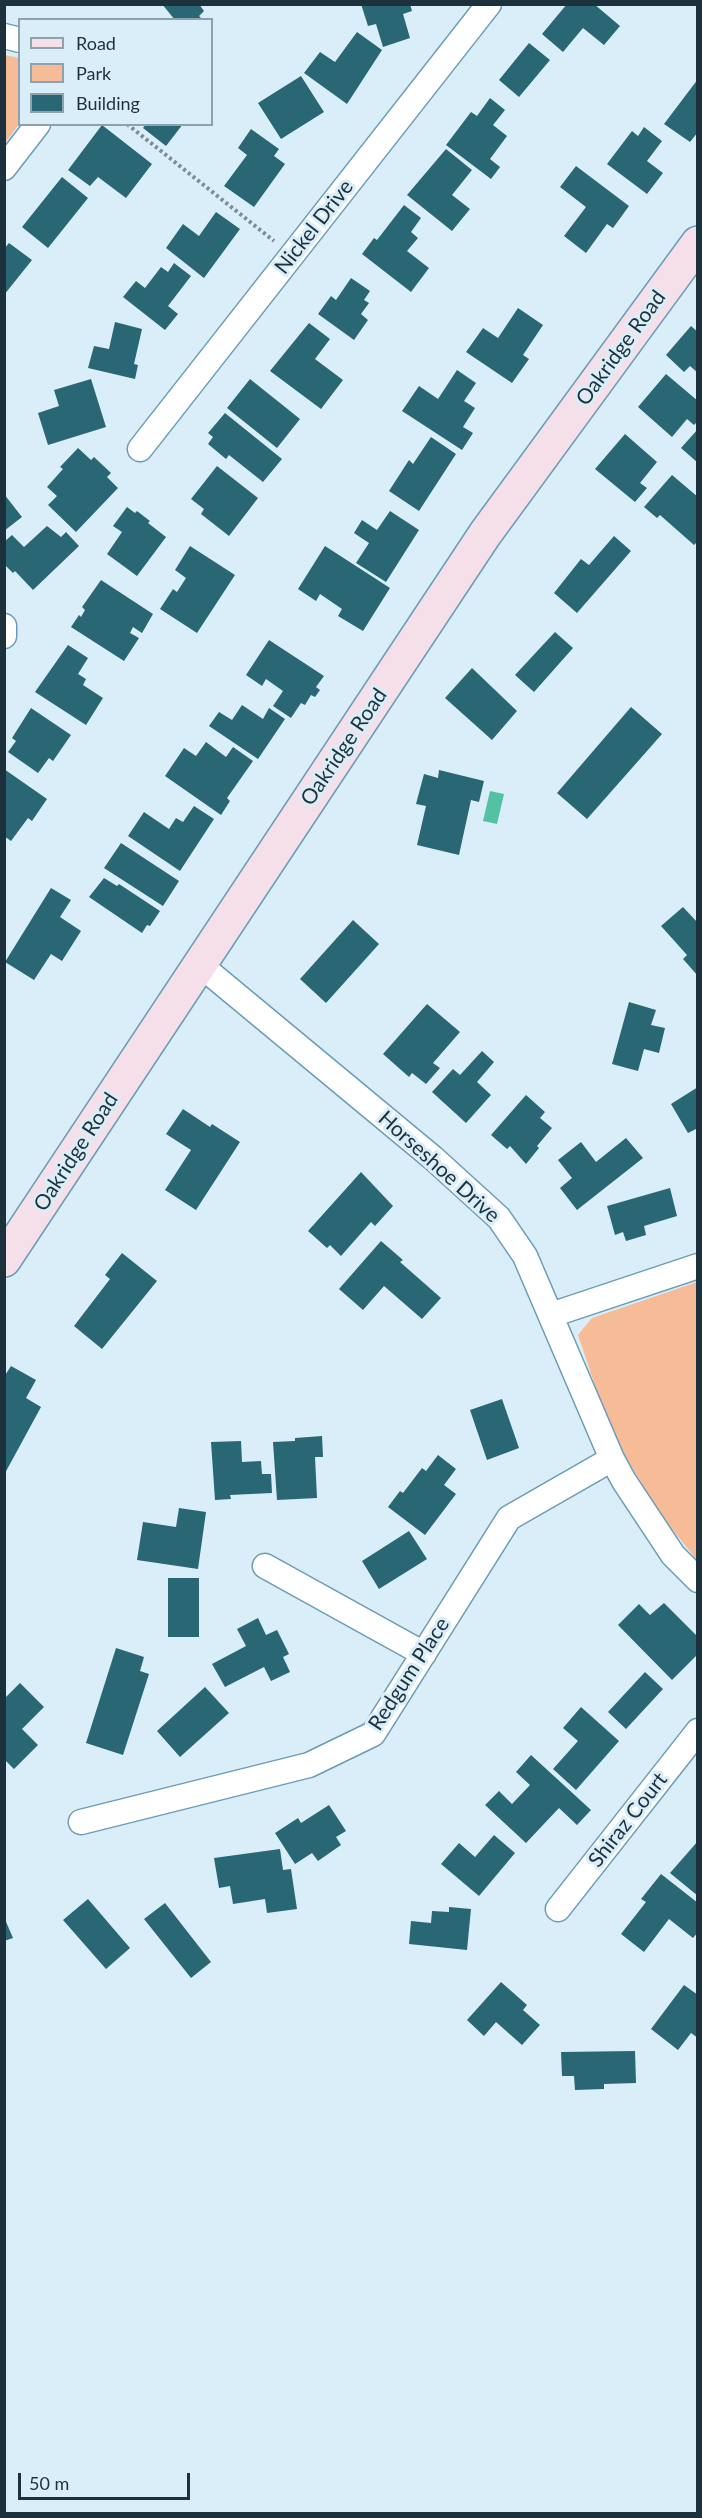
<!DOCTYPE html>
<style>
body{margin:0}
#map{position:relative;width:702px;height:2518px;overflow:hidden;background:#daeef9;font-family:Lato,sans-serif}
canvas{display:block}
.frame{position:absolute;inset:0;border:6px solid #1d313c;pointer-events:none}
.legend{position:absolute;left:18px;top:18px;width:195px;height:108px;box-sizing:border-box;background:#daeef9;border:2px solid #8ea2ad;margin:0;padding:8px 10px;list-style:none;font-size:18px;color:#1d313c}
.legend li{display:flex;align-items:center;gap:12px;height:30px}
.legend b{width:30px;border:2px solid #8ea2ad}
.scale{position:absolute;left:18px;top:2473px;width:172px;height:27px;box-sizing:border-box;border:3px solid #1d313c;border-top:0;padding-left:8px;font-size:18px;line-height:21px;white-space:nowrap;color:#1d313c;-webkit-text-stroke:4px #daeef9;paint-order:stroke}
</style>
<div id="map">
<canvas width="702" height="2518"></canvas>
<div class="frame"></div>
<ul class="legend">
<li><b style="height:8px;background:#f5dfe8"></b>Road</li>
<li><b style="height:16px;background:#f6bb97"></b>Park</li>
<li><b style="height:16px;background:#286773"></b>Building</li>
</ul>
<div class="scale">50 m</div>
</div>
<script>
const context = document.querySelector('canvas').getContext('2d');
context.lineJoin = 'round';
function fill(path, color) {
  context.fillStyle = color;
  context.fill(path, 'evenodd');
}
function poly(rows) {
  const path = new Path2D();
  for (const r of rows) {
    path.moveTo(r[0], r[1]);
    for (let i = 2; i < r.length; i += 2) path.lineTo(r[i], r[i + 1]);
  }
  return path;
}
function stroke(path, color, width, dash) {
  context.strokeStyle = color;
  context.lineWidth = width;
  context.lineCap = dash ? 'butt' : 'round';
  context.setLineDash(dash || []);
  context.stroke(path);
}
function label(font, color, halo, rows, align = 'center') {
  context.font = font + ' Lato,sans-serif';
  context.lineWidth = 6;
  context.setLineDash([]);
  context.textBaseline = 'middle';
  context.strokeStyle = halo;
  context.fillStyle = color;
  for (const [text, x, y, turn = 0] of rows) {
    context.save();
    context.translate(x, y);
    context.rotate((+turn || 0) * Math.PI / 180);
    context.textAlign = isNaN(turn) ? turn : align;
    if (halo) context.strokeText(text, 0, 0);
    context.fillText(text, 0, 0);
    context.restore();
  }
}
const green = poly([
 [5,55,19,58,20,123,5,143],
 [697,1282,697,1560,662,1517,611,1433,578,1335,592,1318]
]);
const water = poly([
 [490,791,504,794,497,824,483,821]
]);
const building = poly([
 [162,4,199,4,204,11,199,16,203,20,175,20],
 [361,4,410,4,412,11,403,14,410,38,383,47,376,24,368,26],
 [567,4,594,4,620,26,604,45,583,28,563,52,542,34],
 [357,32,382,50,347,104,304,73,320,52,335,62],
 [529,43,550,60,519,97,499,80],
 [301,76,324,112,281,139,258,103],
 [698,79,698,132,690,142,664,124],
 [490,98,505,110,493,125,507,136,490,159,500,167,491,179,446,145,471,112,477,116],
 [146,124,183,124,166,146,143,128],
 [102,125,152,164,126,198,98,177,90,186,68,170],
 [644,127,662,141,647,161,663,173,647,194,607,164,632,131,638,136],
 [251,129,279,149,274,156,285,164,254,207,224,186,247,155,238,148],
 [446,149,472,170,452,195,470,209,452,231,407,195],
 [576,166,629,206,613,228,607,224,586,253,564,236,586,207,560,187],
 [62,177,88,198,48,248,22,227],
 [404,205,421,218,411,232,418,238,407,251,429,268,411,292,362,254,374,238,377,240],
 [216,212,240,229,204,278,166,248,183,224,199,236],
 [9,243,32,260,4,295,4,249],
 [174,263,191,276,168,306,178,314,165,330,123,297,136,281,145,288,161,267,168,272],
 [351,278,370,291,364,300,369,303,361,314,368,320,354,340,318,314,331,296,336,300],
 [518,308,543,325,523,355,529,359,512,383,466,352,483,328,498,338],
 [115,322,142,329,134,364,138,365,135,379,88,368,94,346,109,349],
 [309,323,330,339,315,359,343,380,321,409,270,371],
 [691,326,698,332,698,373,690,366,684,372,666,355],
 [457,370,476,383,464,401,475,408,463,427,473,433,462,450,402,411,419,386,438,399],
 [666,374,698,401,698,421,694,425,687,419,672,437,638,407],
 [91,379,106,427,48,445,38,413,59,406,54,390],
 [250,379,300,419,277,448,227,408],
 [225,413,282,459,263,482,229,455,226,459,208,444,213,437,208,433],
 [698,429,698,463,681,448],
 [625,434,657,462,640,483,647,488,635,502,595,469],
 [431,437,456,454,419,511,389,491,409,460,413,464],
 [78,448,91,460,94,457,111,473,107,477,118,488,76,532,48,505,57,496,47,487,63,469,60,467],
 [217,466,258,498,229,536,201,514,204,509,191,499],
 [672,475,698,497,698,541,694,545,660,515,657,518,644,507],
 [4,494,22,517,4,531],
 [127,507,135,513,137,511,150,521,148,523,166,537,137,576,107,554,122,532,113,526],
 [390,511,419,530,386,582,356,563,369,543,354,533,362,520,377,530],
 [47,526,61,537,66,532,79,546,33,590,15,571,13,573,4,564,4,542,12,535,24,547],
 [614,536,631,551,577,613,554,593,581,559,589,565],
 [190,546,235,575,197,633,160,609,173,589,177,592,186,578,175,570],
 [325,546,390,588,363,631,338,616,342,609,320,594,316,601,298,589],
 [101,580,153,614,142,633,133,627,130,633,139,638,124,661,71,627,79,615,81,617,85,610,82,607],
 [555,632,573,648,534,692,515,675],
 [269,640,324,676,316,687,320,690,315,697,311,695,305,705,301,703,291,718,273,706,283,691,266,679,262,686,246,675],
 [68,645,88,658,78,674,86,679,83,685,103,698,86,725,35,692],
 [472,668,517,711,492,740,445,698],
 [242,705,263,719,269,708,285,719,258,759,209,726,219,712,232,720],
 [631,707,662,734,587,819,557,793],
 [31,708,71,735,53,761,49,758,38,773,8,752,16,741,12,738],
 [206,742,226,757,233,747,253,761,227,798,230,801,221,815,165,776,184,748,196,756],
 [4,769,47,799,32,821,28,818,11,841,4,836],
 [439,770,484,781,479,802,471,800,459,855,417,845,426,806,416,804,424,774,438,778],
 [194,806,214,819,180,871,128,836,144,812,169,829,176,818,183,822],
 [121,843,179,881,163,906,104,868],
 [104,878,117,886,119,884,160,911,150,926,147,925,142,933,89,897],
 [51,888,71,900,60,917,81,931,62,961,51,954,34,980,5,962],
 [683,907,698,923,698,976,683,959,687,955,661,926],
 [353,920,379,944,326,1003,300,979],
 [629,1002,656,1010,651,1025,665,1028,659,1053,644,1049,638,1071,612,1064],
 [427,1004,460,1032,433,1063,440,1068,426,1084,412,1073,409,1077,383,1054],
 [482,1051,494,1062,477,1082,491,1095,466,1123,432,1092,453,1069,460,1075],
 [698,1087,698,1128,688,1133,671,1104],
 [526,1095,545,1112,540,1118,552,1128,537,1146,539,1148,526,1164,510,1146,507,1149,491,1135],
 [183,1109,210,1127,212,1124,240,1142,196,1210,165,1190,191,1150,166,1134],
 [626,1138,643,1158,577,1210,560,1188,572,1178,558,1160,581,1142,596,1162],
 [361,1172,393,1206,375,1226,371,1222,341,1256,330,1245,327,1248,308,1231],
 [670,1188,677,1216,644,1226,646,1235,626,1241,623,1232,615,1235,607,1206],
 [381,1241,403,1260,400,1262,441,1298,422,1319,384,1286,363,1310,339,1289],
 [122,1253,157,1281,102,1349,74,1326,110,1279,105,1275],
 [11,1366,36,1380,26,1398,41,1407,4,1475,4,1377],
 [502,1399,519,1448,487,1460,470,1410],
 [322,1436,323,1457,315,1457,317,1498,277,1500,273,1442,295,1441,295,1438],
 [241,1441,242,1462,261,1461,262,1474,271,1474,272,1493,230,1495,231,1499,215,1500,211,1442],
 [438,1455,456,1469,444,1485,456,1494,425,1535,388,1507,400,1491,403,1493,422,1468,426,1471],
 [179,1508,206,1512,198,1569,137,1560,143,1522,176,1527],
 [409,1531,427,1559,379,1589,362,1561],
 [168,1578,199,1578,199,1637,168,1637],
 [664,1603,698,1637,698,1654,672,1680,618,1625,639,1604,650,1615],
 [258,1618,266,1635,277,1630,289,1654,283,1657,290,1672,271,1681,264,1667,225,1687,212,1664,246,1646,237,1629],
 [116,1648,144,1657,140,1671,149,1674,123,1755,86,1743],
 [645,1672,663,1689,626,1729,608,1712],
 [20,1683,44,1707,22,1729,38,1745,14,1769,4,1759,4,1699],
 [205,1687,229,1713,180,1757,157,1731],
 [581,1707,619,1741,576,1790,553,1769,578,1741,563,1728],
 [531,1755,591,1810,577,1825,559,1808,526,1843,485,1805,499,1791,512,1804,530,1785,516,1772],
 [329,1805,346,1831,336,1837,341,1845,318,1861,312,1853,295,1864,275,1833,298,1818,301,1823],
 [494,1835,515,1853,479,1896,441,1864,459,1843,475,1857],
 [698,1841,698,1896,670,1873],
 [280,1849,283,1870,291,1869,297,1909,267,1913,265,1899,233,1904,230,1886,219,1888,214,1858],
 [661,1874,698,1903,698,1932,693,1938,669,1919,644,1952,621,1934,646,1902,641,1899],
 [88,1899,130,1948,106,1969,63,1920],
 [165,1903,211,1962,191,1978,144,1919],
 [449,1907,471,1909,467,1950,409,1944,411,1921,431,1923,432,1911,449,1912],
 [4,1917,13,1938,4,1941],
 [501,1982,527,2005,523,2010,540,2025,522,2045,496,2022,484,2036,467,2020],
 [684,1985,698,1995,698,2038,691,2033,678,2050,651,2029],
 [635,2051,636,2083,604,2084,604,2089,575,2090,574,2076,562,2076,561,2052]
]);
const path = poly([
 [127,124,274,241]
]);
const street = poly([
 [4,36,20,40],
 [4,168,38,124],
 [140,449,489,4],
 [4,626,4,636],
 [199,964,433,1158,499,1218,525,1256,612,1459,624,1481,673,1555,698,1580],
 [551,1315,698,1266],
 [265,1566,424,1654],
 [81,1822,309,1765,373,1734,509,1518,612,1459],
 [558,1909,698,1731]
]);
const secondary = poly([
 [4,1260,485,534,698,243]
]);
const streetNames = [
 ["Nickel Drive",314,227,-52],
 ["Oakridge Road",621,348,-54],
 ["Oakridge Road",344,747,-56],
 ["Oakridge Road",76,1152,-57],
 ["Horseshoe Drive",439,1167,42],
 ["Redgum Place",409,1674,-57],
 ["Shiraz Court",628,1820,-52]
];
fill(green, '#f6bb97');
fill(water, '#54c1a3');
fill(building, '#286773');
stroke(street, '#6b9cb7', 27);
stroke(secondary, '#6b9cb7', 36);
stroke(path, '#7a8e99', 4, [3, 3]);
stroke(street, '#fff', 24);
stroke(secondary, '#f5dfe8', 33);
label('21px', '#1d313c', '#daeef9', streetNames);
</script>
